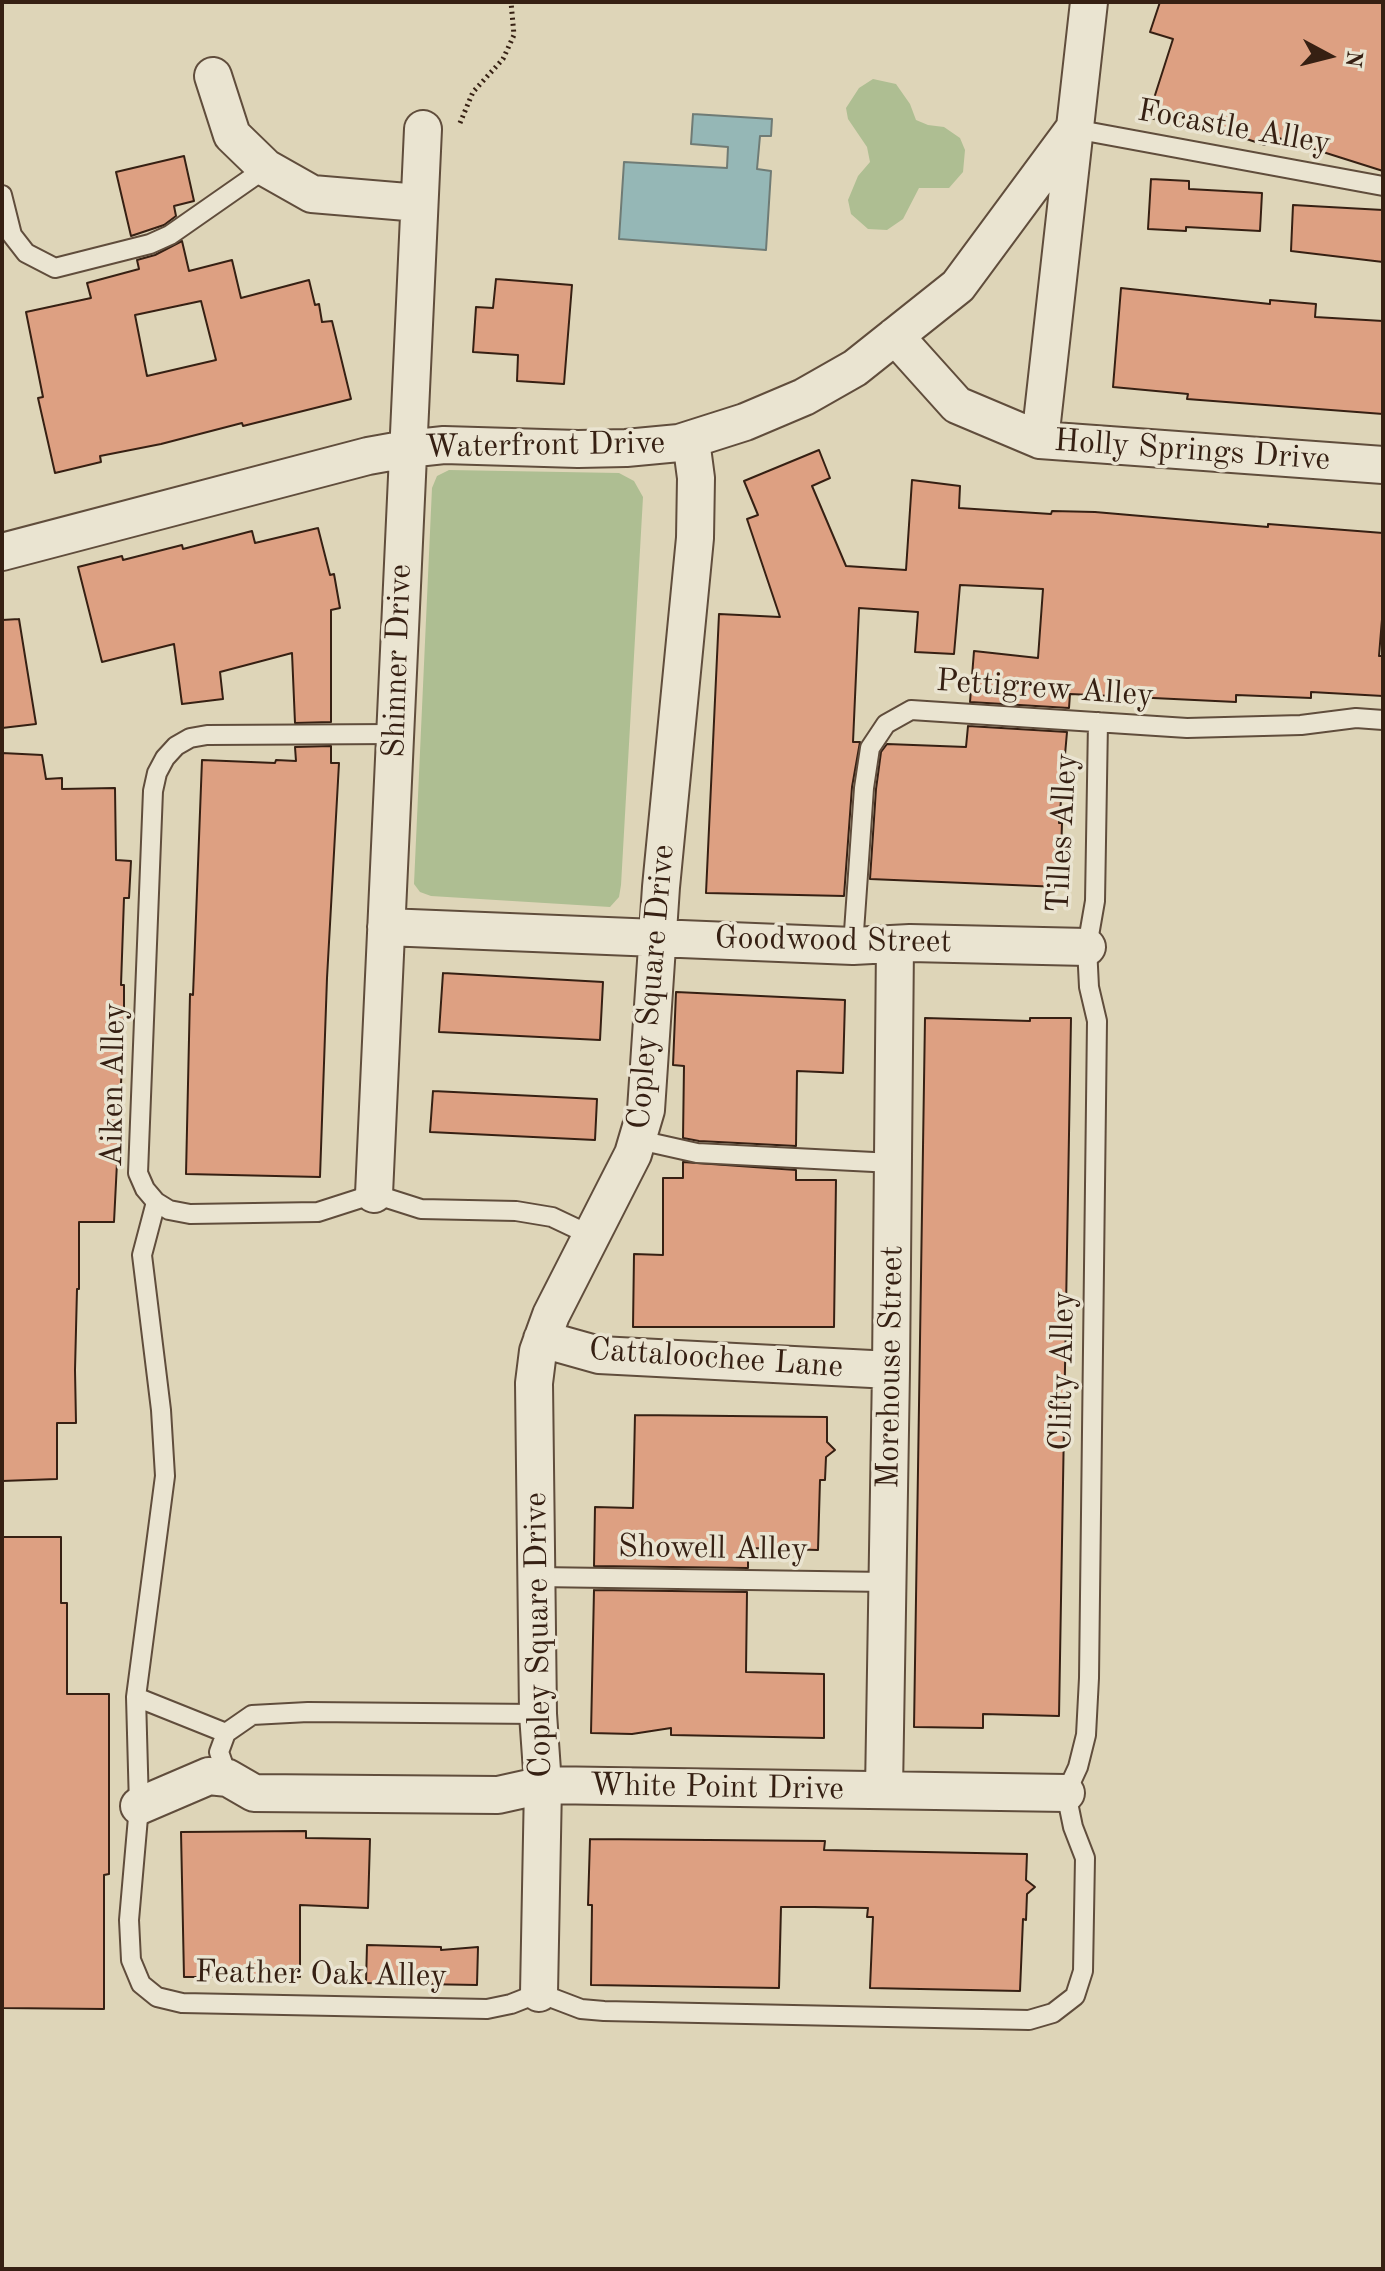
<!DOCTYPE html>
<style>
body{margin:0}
#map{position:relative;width:1385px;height:2271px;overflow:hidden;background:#ded5b8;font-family:"Old Standard TT",serif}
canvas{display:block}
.frame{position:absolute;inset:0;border:4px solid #362013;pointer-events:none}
.north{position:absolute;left:1289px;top:16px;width:80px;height:80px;-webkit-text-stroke:6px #eae4d1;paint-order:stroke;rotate:97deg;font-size:22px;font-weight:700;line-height:32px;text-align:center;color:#362013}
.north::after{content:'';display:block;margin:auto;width:28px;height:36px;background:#362013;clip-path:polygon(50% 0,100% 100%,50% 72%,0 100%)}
</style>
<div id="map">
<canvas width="1385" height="2271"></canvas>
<div class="frame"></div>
<div class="north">N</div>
</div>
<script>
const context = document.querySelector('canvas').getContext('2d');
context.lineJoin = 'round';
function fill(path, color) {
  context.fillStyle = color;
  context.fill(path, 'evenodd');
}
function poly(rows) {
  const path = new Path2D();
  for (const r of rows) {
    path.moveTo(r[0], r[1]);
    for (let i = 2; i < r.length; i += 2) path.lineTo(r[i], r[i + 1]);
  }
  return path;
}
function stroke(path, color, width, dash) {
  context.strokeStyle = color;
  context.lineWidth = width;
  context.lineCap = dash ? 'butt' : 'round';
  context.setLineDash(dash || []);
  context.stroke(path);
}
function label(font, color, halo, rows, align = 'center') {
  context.font = font + ' "Old Standard TT",serif';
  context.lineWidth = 7;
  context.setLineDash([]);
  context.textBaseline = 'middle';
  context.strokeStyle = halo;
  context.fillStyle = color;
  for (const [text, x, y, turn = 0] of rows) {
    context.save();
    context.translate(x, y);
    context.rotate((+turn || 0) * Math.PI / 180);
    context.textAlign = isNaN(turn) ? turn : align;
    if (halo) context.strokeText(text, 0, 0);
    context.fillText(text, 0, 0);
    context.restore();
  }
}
const green = poly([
 [873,79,896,84,910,104,916,120,928,125,944,127,960,138,965,150,963,172,949,188,919,188,903,219,887,230,868,229,851,214,848,200,858,176,870,162,867,147,848,119,846,108,859,88],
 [449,470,619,473,634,481,643,497,621,885,619,897,610,907,431,896,420,892,414,884,432,488,437,476]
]);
const water = poly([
 [693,114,772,119,771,136,760,136,757,169,771,171,766,250,619,239,624,162,727,168,728,147,691,144,693,114]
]);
const building = poly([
 [1160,2,1383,2,1383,171,1266,134,1265,145,1194,122,1193,131,1148,117,1173,39,1150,32,1160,2],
 [184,156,194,201,174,206,176,216,164,225,131,236,116,172,184,156],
 [1151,179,1189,181,1189,189,1262,193,1260,231,1186,227,1186,231,1148,229,1151,179],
 [1293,205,1383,210,1383,262,1291,251,1293,205],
 [182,241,189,271,232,260,241,298,309,280,315,305,319,304,322,322,332,321,351,399,243,426,242,423,161,444,100,456,101,462,55,473,38,398,43,397,26,312,91,298,87,283,139,269,137,260,155,255,182,241],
 [201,301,216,360,147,376,135,315,201,301],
 [496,279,572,285,564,384,517,381,518,355,473,352,476,307,493,308,496,279],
 [1121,288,1270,304,1270,300,1316,304,1315,317,1383,321,1383,414,1187,399,1188,394,1113,387,1121,288],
 [819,450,830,478,812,486,846,566,906,570,912,480,960,486,959,508,1051,514,1052,511,1095,512,1268,527,1268,524,1383,533,1383,607,1379,656,1383,656,1383,696,1311,692,1311,698,1236,695,1236,702,1070,694,1069,708,970,702,974,651,1038,658,1043,589,960,585,954,654,915,652,918,612,859,608,853,742,860,742,852,787,844,896,706,893,719,614,780,617,747,519,758,515,744,481,819,450],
 [318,528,330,575,334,574,340,608,331,610,331,722,295,723,292,653,220,672,223,699,182,704,174,644,102,662,78,567,122,556,123,560,182,545,183,549,252,531,255,543,318,528],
 [19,619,36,724,2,728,2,620,19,619],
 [968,726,1067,732,1059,823,1062,823,1060,887,870,879,876,789,881,752,887,744,966,747,968,726],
 [331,746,331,763,339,763,327,978,320,1177,186,1174,190,994,193,995,202,760,275,763,276,760,296,761,295,747,331,746],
 [2,753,42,755,46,779,62,778,62,789,115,788,116,860,131,861,129,898,124,898,121,985,124,985,124,1024,114,1222,79,1222,79,1289,77,1289,75,1370,76,1423,57,1423,57,1479,2,1481,2,753],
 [443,973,603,982,600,1040,439,1032,443,973],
 [676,992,845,1000,843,1073,797,1071,796,1146,699,1141,683,1138,684,1066,673,1065,676,992],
 [925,1018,1030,1021,1030,1018,1071,1018,1059,1716,983,1714,983,1728,914,1727,925,1018],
 [433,1091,597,1099,595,1140,430,1132,433,1091],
 [683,1162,796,1170,796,1180,836,1180,834,1327,633,1327,634,1254,663,1255,663,1178,683,1178,683,1162],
 [635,1415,827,1417,827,1442,835,1450,826,1457,825,1480,820,1480,818,1550,748,1548,748,1568,594,1566,595,1507,633,1508,635,1415],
 [2,1537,61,1537,61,1603,67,1603,67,1694,109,1694,109,1874,104,1875,104,2009,2,2008,2,1537],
 [594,1590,747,1592,746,1672,824,1674,824,1738,671,1735,671,1728,632,1734,591,1733,594,1590],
 [306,1831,306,1838,370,1839,368,1908,300,1905,300,1977,184,1977,181,1832,306,1831],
 [590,1839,825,1841,824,1850,1027,1854,1026,1880,1035,1887,1027,1894,1026,1920,1023,1919,1020,1991,870,1988,873,1917,867,1917,868,1908,814,1907,781,1907,779,1988,591,1985,592,1905,588,1905,590,1839],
 [367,1945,441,1947,441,1950,478,1947,477,1985,366,1983,367,1945]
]);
const path = poly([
 [460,123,473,92,503,59,514,35,511,2]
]);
const service = poly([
 [1074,129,1383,186],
 [2,195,12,235,26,253,55,268,150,244,170,235,266,168],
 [395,734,207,735,190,738,176,746,165,758,157,773,153,791,138,1173,145,1189,156,1202,169,1210,190,1214,318,1212,374,1194,421,1209,516,1211,552,1217,590,1235],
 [853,946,864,788,870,748,886,724,911,710,1187,728,1301,725,1356,718,1383,720],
 [639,1140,697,1153,893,1163],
 [156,1202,142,1255,161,1410,165,1476,136,1697,139,1806,129,1920,131,1960,141,1984,157,1997,182,2003,487,2009,511,2004,539,1993,581,2009,604,2011,1029,2020,1053,2013,1075,1996,1083,1971,1085,1858,1073,1827,1066,1793,1078,1767,1086,1735,1089,1678,1097,1021,1089,987,1087,947,1095,901,1098,722],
 [537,1577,887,1582],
 [136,1697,226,1733],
 [228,1778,219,1752,226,1733,252,1715,308,1712,538,1714]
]);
const minor = poly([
 [213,76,232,135,266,168,312,194,419,203],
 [895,336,957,405,1040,440,1383,465],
 [1040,440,1089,2],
 [2,552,368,456,407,449,444,445,578,449,626,448,679,443,745,422,804,397,855,368,958,286,1074,129],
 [386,927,853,946,910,943,1087,947],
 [374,1194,423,129],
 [542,1339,599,1355,891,1370],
 [884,1790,891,1370,895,944],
 [139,1806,209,1776,228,1778,254,1793,498,1795,543,1785,1066,1793],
 [539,1993,543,1785,538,1714,534,1383,538,1351,551,1315,633,1154,646,1110,661,887,695,538,696,478,691,440]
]);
const streetNames = [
 ["Focastle Alley",1234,128,10],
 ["Waterfront Drive",545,446,-1],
 ["Holly Springs Drive",1192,451,4],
 ["Shinner Drive",398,661,-88],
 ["Pettigrew Alley",1045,689,4],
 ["Tilles Alley",1063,833,-87],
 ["Goodwood Street",833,941,1],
 ["Copley Square Drive",652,987,-85],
 ["Aiken Alley",114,1085,-89],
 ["Cattaloochee Lane",716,1359,4],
 ["Morehouse Street",891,1367,-89],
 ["Clifty Alley",1063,1371,-89],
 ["Showell Alley",713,1549,1],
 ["Copley Square Drive",539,1635,-91],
 ["White Point Drive",717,1788,1],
 ["Feather Oak Alley",321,1975,1]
];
fill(green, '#aebe92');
fill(water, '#95b7b6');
stroke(water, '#6f7b75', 2);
fill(building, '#dda082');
stroke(building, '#362013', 2);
stroke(service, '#604d3c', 22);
stroke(minor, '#604d3c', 40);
stroke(path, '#362013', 5, [2, 4]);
stroke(service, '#eae4d1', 18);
stroke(minor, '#eae4d1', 36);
label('32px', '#362013', '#eae4d1', streetNames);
</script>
